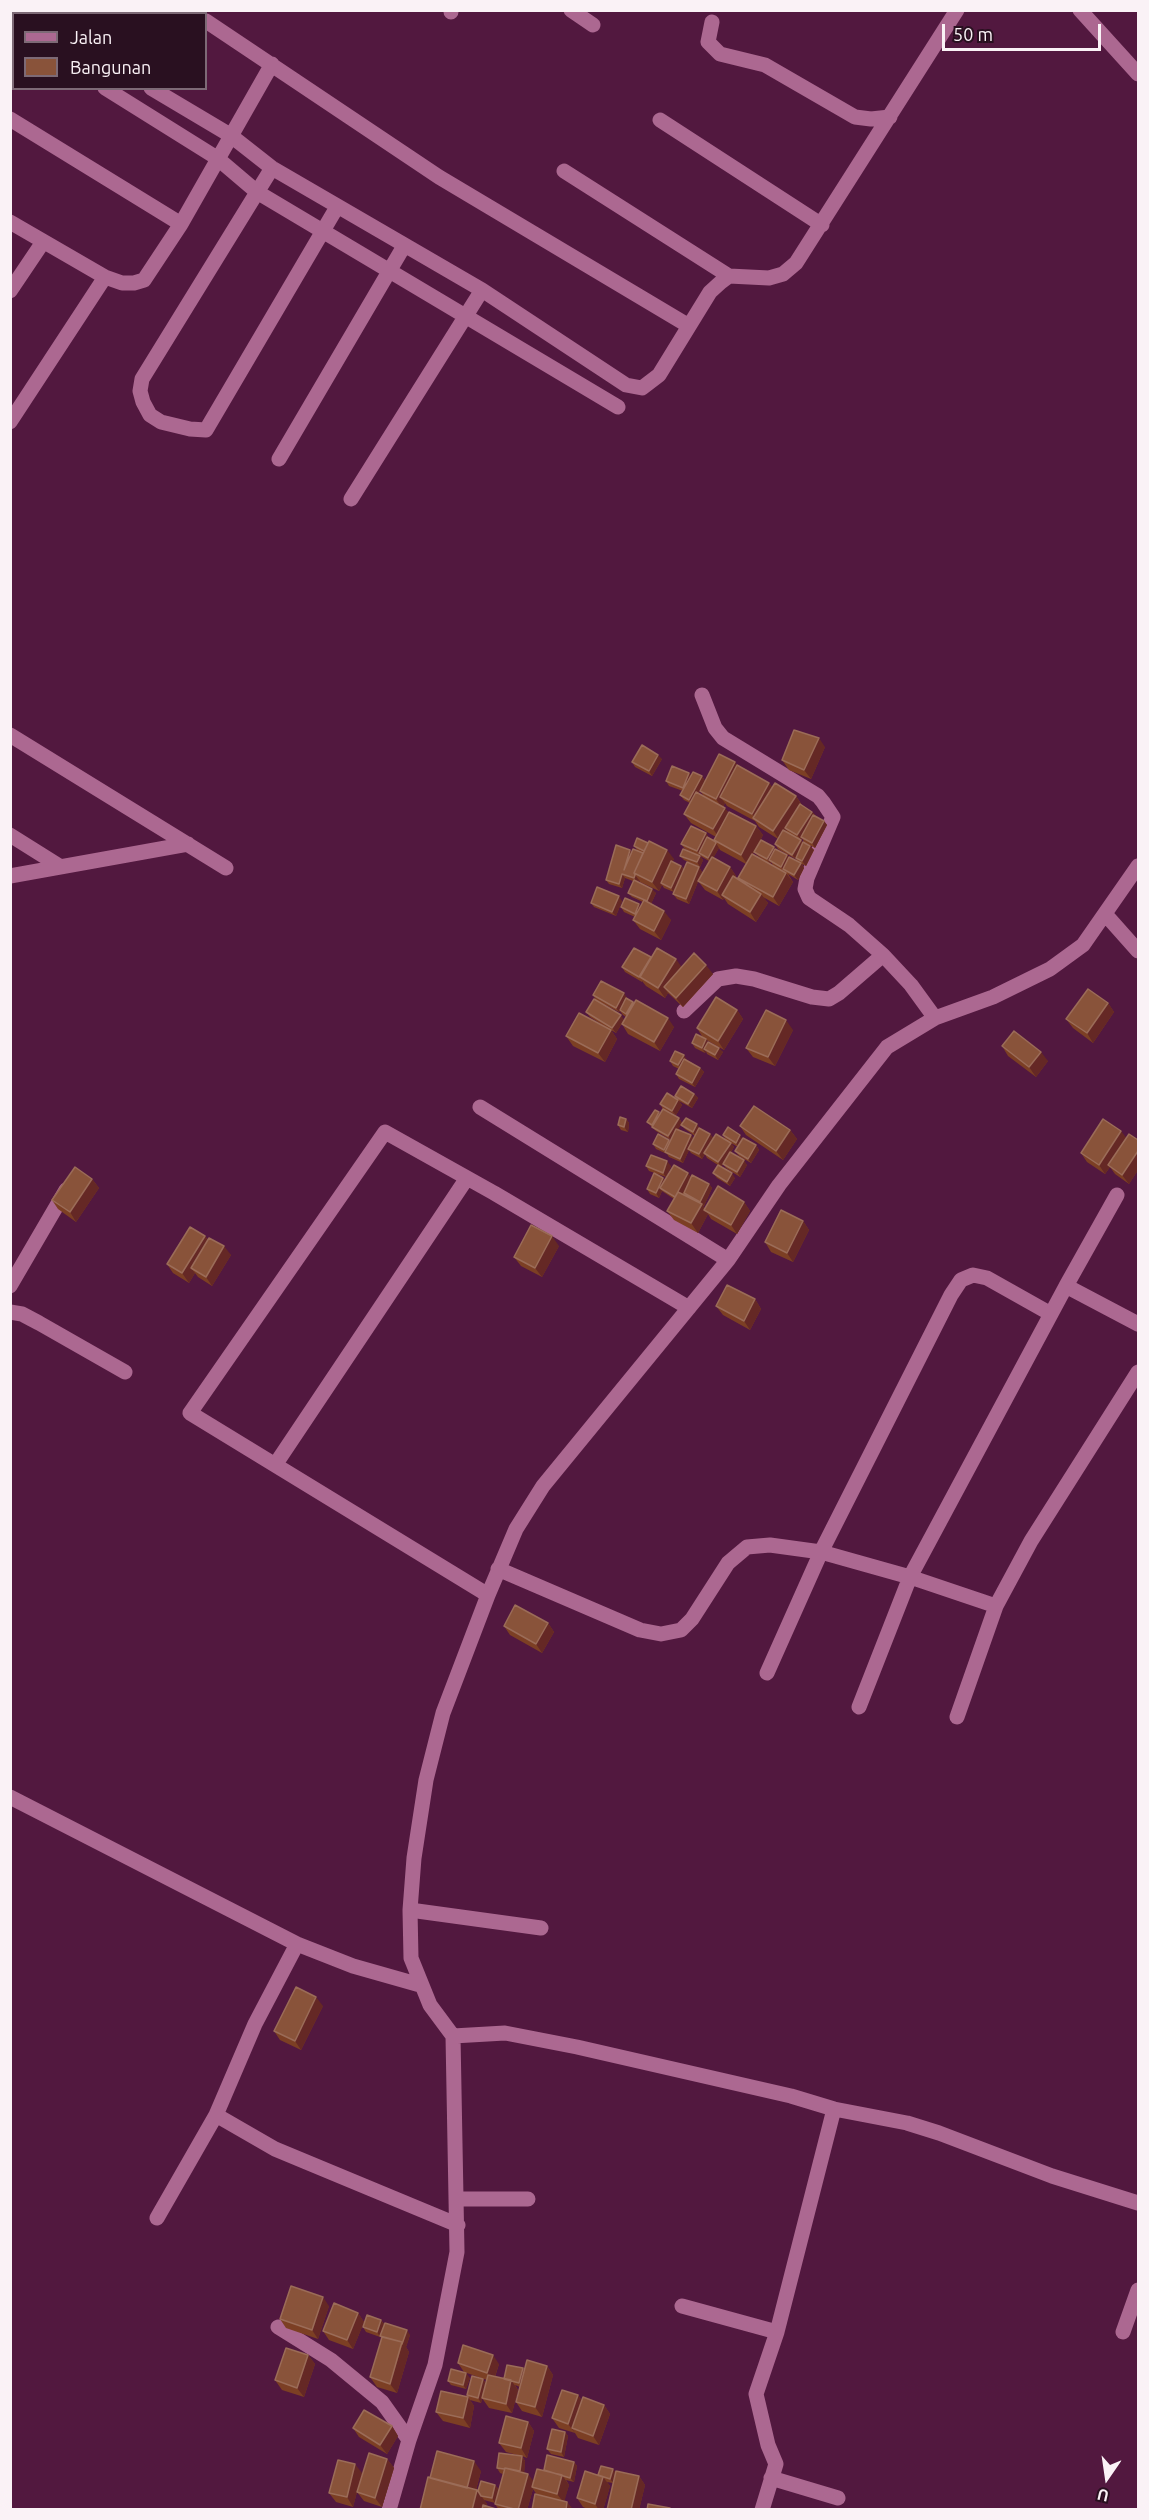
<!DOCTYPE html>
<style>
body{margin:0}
#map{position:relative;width:1149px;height:2520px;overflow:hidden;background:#52183f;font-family:Ubuntu,sans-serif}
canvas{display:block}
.frame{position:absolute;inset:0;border:12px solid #faf2f6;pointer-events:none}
.legend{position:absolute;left:12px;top:12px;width:195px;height:78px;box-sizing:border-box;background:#291020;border:2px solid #7d6a76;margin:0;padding:8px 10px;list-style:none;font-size:18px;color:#faf2f6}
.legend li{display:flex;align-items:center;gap:12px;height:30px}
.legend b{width:30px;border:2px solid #7d6a76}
.north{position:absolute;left:1077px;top:2448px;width:60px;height:60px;-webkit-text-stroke:4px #291020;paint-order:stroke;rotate:193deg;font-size:16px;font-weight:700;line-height:24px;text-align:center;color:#faf2f6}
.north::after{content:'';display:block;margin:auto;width:21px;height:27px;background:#faf2f6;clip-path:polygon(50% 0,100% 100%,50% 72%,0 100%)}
.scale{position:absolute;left:942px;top:24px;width:159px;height:27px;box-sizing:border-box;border:3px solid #faf2f6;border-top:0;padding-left:8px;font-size:18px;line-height:21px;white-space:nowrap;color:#faf2f6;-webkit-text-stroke:4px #291020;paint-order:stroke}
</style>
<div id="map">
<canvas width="1149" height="2520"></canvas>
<div class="frame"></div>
<ul class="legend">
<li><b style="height:8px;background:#ac6891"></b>Jalan</li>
<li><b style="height:16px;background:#89533a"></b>Bangunan</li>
</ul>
<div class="north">U</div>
<div class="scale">50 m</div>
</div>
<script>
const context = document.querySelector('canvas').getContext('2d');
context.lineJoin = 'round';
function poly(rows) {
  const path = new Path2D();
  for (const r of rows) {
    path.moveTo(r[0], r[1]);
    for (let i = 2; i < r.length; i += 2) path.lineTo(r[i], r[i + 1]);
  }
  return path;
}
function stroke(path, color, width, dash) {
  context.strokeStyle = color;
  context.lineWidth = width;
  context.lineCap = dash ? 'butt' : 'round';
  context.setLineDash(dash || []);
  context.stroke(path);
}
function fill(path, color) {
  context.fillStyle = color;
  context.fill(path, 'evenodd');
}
const minor = poly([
 [25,10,30,14],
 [182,10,189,14],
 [571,10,593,25],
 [1080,10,1138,74],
 [451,12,451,10],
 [206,21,439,177,689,326],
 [712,22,708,42,720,54,765,65,855,117,871,119,890,117],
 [10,29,14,31],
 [105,88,217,158,257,192,618,407],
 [151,88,230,135,272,168,482,290,626,385,642,388,659,375,710,292,721,282,729,276,769,278,783,274,796,263,957,10],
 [10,119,181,224],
 [660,120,822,225],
 [272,168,142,379,140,391,143,402,150,415,161,422,190,429,206,430,337,207],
 [564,171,729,276],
 [10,222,105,277,122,283,134,283,144,280,181,224,272,64],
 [10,291,43,242],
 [10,422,105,277],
 [279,459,404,246],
 [351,499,482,290],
 [702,695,715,728,723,738,818,796,823,802,833,817,807,878,805,889,809,898,849,925,883,955],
 [10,735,226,868],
 [10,835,61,867],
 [10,876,188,844],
 [1106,915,1138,951],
 [684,1011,718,979,736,976,754,979,812,997,829,999,839,993,883,955,911,985,935,1018],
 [480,1107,728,1260],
 [10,1286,66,1190],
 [1066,1286,1117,1195],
 [10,1312,22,1314,39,1323,125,1372],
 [275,1465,467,1178],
 [498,1569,640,1630,661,1634,681,1630,692,1619,728,1563,747,1547,770,1545,821,1552,910,1577,996,1606],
 [488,1595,190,1413,385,1132,494,1193,689,1308],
 [767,1673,821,1552,951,1295,961,1280,973,1275,987,1278,1051,1314],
 [859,1707,910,1577,1066,1286,1138,1324],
 [957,1717,996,1606,1031,1541,1138,1372],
 [10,1797,297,1944,353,1966,420,1985],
 [410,1910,541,1928],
 [453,2036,505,2033,577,2047,791,2096,834,2109,907,2123,939,2133,1052,2176,1138,2203],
 [216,2115,275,2149,458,2225],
 [457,2199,528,2199],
 [157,2218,216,2115,255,2024,297,1944],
 [682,2306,777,2332],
 [278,2327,331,2360,382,2402,409,2440],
 [1123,2332,1138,2290],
 [771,2478,838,2498],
 [389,2510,409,2440,435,2365,457,2252,453,2036,430,2005,411,1958,410,1910,414,1858,426,1780,443,1713,488,1595,516,1529,543,1486,728,1260,779,1185,887,1047,935,1018,993,997,1050,969,1083,945,1138,866],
 [762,2510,776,2464,768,2445,756,2394,777,2332,834,2109]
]);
const wall = poly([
 [825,747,811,779,789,770,782,760],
 [719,754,735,762,737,765,769,783,772,787,775,783,796,796,802,805,812,812,816,816,824,821,827,825,815,848,804,842,802,838,801,840,803,843,810,846,814,850,806,866,802,864,804,868,798,880,788,874,793,882,779,906,763,897,768,903,756,922,728,904,724,898,723,900,705,890,698,881,709,861,702,857,700,855,700,856,703,860,700,867,684,860,680,856,683,849,697,855,685,849,681,844,691,826,706,833,708,837,714,840,716,837,691,823,684,814,690,803,684,800,680,795,683,791,669,786,666,781,672,766,689,773,691,776,693,772,702,776,705,781,698,793,704,796,700,791],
 [725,803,727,806,755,821,759,827,778,839,775,844,778,849,796,859,798,862,789,857,787,855,775,849,774,847,761,840,754,852,758,856,770,864,771,862,773,865,785,872,753,854,763,835,756,826,729,812,729,813,723,807],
 [719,848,720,850,746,864,738,878,741,882,735,878,736,876,730,867,713,858],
 [662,759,652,776,635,767,632,762],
 [634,846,674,859,672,862,681,866,684,869,699,867,702,872,689,904,677,899,673,894,674,892,664,888,662,885,659,891,640,882,639,880,638,882,656,893,651,904,671,920,661,940,640,929,633,920,635,917,624,912,621,907,641,906,643,902,632,897,628,893,633,881,625,878,622,888,609,884,606,880,632,852,637,850],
 [622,901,616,916,594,907,591,903],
 [651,958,681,967,713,974,683,1007,668,993,665,998,646,986,642,981,642,982,625,972,622,967],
 [593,995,627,998,634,1003,674,1027,660,1051,628,1034,622,1024,626,1017,623,1015,620,1011,619,1012,596,1000],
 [1108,1003,1114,1012,1093,1043,1073,1028,1066,1019],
 [737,1010,743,1019,724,1050,703,1038,697,1028],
 [586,1012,624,1020,616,1033,611,1030,617,1039,605,1062,573,1046,566,1036,609,1029,590,1017],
 [793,1030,775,1066,753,1057,746,1048],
 [708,1042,723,1052,718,1060,707,1054,706,1051,705,1053,695,1048,692,1043],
 [1002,1046,1048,1061,1036,1077,1008,1056],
 [687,1060,700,1068,704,1072,695,1087,679,1079,676,1074,679,1069,673,1066,670,1061],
 [694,1094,698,1098,692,1108,679,1101,682,1105,676,1115,666,1110,679,1118,682,1123,678,1129,691,1135,693,1139,695,1136,685,1129,681,1125,700,1128,710,1134,713,1138,726,1140,723,1135,743,1139,756,1145,759,1150,751,1163,739,1156,735,1151,738,1147,731,1143,734,1147,731,1152,747,1165,740,1177,726,1168,723,1164,721,1167,707,1158,705,1154,702,1159,691,1153,689,1150,683,1163,669,1157,667,1154,656,1149,653,1144,670,1141,671,1140,656,1131,647,1122,660,1114,663,1109,660,1104,677,1099,675,1096],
 [626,1119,629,1123,628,1132,621,1130,618,1125],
 [740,1126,790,1130,797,1139,783,1160,746,1135],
 [1127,1138,1138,1140,1138,1170,1129,1184,1115,1174,1110,1167,1105,1174,1087,1162,1081,1153],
 [646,1166,671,1166,666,1177,649,1171],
 [688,1173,691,1178,709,1184,712,1188,704,1206,703,1206,705,1209,744,1202,750,1211,737,1234,711,1219,708,1214,698,1233,674,1220,667,1211,674,1199,662,1191,659,1198,650,1194,647,1189,663,1178,665,1180],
 [713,1173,735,1178,730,1186,717,1178],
 [92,1179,99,1188,76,1222,58,1209,52,1200],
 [803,1221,809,1230,793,1262,771,1252,765,1242],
 [205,1236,208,1240,231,1255,212,1286,198,1277,195,1273,189,1283,173,1273,167,1264],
 [559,1246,542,1277,521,1266,514,1257],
 [755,1299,761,1309,750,1330,723,1315,716,1306],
 [548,1623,554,1632,542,1653,510,1635,504,1626],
 [323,2006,301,2050,280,2040,274,2031],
 [329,2306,318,2339,286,2328,280,2319],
 [358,2313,364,2322,353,2349,329,2340,323,2331],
 [381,2320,384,2324,410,2335,406,2347,409,2352,397,2393,377,2387,370,2377,382,2338,380,2337,366,2332,363,2327],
 [308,2355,315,2364,304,2397,282,2390,275,2380],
 [458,2363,499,2364,495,2377,504,2379,523,2368,524,2371,547,2366,553,2375,542,2417,522,2411,516,2402,520,2387,515,2385,518,2390,512,2413,489,2408,482,2398,487,2380,464,2372],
 [470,2378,466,2389,451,2385,448,2381],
 [483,2379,486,2384,481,2403,470,2400,467,2395],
 [578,2395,582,2401,604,2405,610,2414,599,2445,578,2438,575,2433,559,2428,552,2418],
 [468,2397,474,2406,470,2428,443,2421,436,2412],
 [528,2422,534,2431,527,2458,522,2456,525,2461,524,2473,533,2481,544,2470,574,2462,577,2466,574,2482,566,2480,569,2485,564,2501,567,2502,573,2510,532,2510,537,2495,533,2489,527,2510,499,2510,495,2504,503,2474,500,2473,497,2468,521,2456,506,2452,499,2443],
 [392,2426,398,2436,387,2454,359,2437,353,2428],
 [565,2432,568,2436,564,2457,551,2454,547,2449],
 [387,2459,394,2468,382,2507,364,2501,357,2492],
 [481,2471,476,2490,478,2491,499,2489,495,2503,484,2500,487,2504,486,2506,420,2510,431,2478],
 [362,2473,353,2507,336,2502,329,2493],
 [616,2473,639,2476,645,2485,639,2510,607,2510,613,2483,607,2482,610,2486,603,2510,590,2510,583,2507,577,2498,598,2475]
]);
const shadedWall = poly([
 [819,738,825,747,811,779,804,770],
 [658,755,662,759,652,776,649,771],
 [735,762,741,771,720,797,725,803,722,808,716,799],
 [689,773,692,777,686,792,683,788],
 [702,776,705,781,692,805,689,800],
 [769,783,776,792,757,821,752,814],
 [796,796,802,806,785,828,787,830,780,841,773,831],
 [725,808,731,817,720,839,713,829],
 [812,812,816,816,801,840,797,835],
 [824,821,827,825,815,848,812,843],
 [756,826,763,835,747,864,741,855],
 [706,833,709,838,699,853,700,855,700,856,697,851],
 [801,840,804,845,796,859,792,855],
 [716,843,719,848,711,862,708,858],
 [810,846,814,850,806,866,802,861],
 [774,847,777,852,769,860,771,862,770,864,767,859],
 [630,850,633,854,624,870],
 [667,850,674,859,662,884,661,883,662,885,659,891,652,882],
 [787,855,790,860,783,869,784,871,781,867],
 [700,856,703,860,700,867,697,862],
 [801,863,804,868,798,880,794,875],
 [681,866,685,871,674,893,671,888],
 [699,867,702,872,689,904,686,899],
 [730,867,736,876,725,897,722,895,724,898,723,900,717,891],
 [786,873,793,882,779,906,773,897],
 [622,874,625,878,622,888,619,884],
 [635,875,639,880,637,883,634,878],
 [652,889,656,893,650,906,647,901],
 [761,894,768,903,756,922,750,912],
 [619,896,622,901,616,916,612,912],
 [639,904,642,909,638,918,635,914],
 [664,911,671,920,661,940,654,931],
 [676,959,683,969,664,987,668,993,665,998,658,988],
 [706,965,713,974,683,1007,676,998],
 [624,993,627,998,619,1012,616,1008],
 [633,1002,636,1006,629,1018,626,1014],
 [1108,1003,1114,1012,1093,1043,1087,1033],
 [737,1010,743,1019,724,1050,718,1041],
 [621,1015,624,1020,616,1033,612,1028],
 [668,1018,674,1027,660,1051,654,1042],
 [786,1020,793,1030,775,1066,768,1057],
 [611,1030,617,1039,605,1062,598,1053],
 [706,1039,709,1044,704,1049,706,1051,705,1053,702,1048],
 [719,1048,723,1052,718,1060,715,1055],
 [1041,1052,1048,1061,1036,1077,1029,1067],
 [684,1055,687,1060,682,1070,678,1065],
 [700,1068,704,1072,695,1087,692,1083],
 [694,1094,698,1098,692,1108,688,1104],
 [678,1100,682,1105,676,1115,672,1111],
 [659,1112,662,1117,654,1127,652,1125],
 [679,1118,682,1123,671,1141,668,1136],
 [626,1119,629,1123,628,1132,624,1127],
 [697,1124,700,1129,696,1136,693,1132],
 [790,1130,797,1139,783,1160,776,1151],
 [1121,1131,1128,1140,1108,1165,1110,1167,1105,1174,1099,1165],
 [710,1134,713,1138,702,1159,699,1154],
 [691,1135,694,1140,688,1149,689,1150,683,1163,680,1159],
 [740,1135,743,1140,739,1148,736,1143],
 [731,1143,734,1147,721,1167,718,1162],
 [756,1145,759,1150,751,1163,748,1159],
 [1138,1151,1138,1170,1129,1184,1122,1175],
 [744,1160,747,1165,740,1177,737,1172],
 [667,1161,671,1166,666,1177,663,1173],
 [688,1173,692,1178,678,1201,675,1197],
 [732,1173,735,1178,730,1186,727,1182],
 [663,1178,667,1182,660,1188,662,1191,659,1198,656,1193],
 [92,1179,99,1188,76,1222,70,1212],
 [709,1184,712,1188,704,1206,700,1202],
 [744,1202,750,1211,737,1234,731,1225],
 [702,1204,708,1214,698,1233,691,1223],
 [803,1221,809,1230,793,1262,787,1253],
 [205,1236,211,1245,191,1268,195,1273,189,1283,182,1273],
 [552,1236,559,1246,542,1277,535,1268],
 [224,1246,231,1255,212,1286,206,1277],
 [755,1299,761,1309,750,1330,744,1321],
 [548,1623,554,1632,542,1653,536,1644],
 [316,1997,323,2006,301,2050,295,2041],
 [323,2297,329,2306,318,2339,312,2330],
 [358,2313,364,2322,353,2349,347,2340],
 [381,2320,384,2325,380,2337,377,2332],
 [407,2330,410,2335,406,2347,409,2352,397,2393,390,2384],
 [308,2355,315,2364,304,2397,297,2388],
 [493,2355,499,2364,493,2382,487,2373],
 [547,2366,553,2375,542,2417,535,2407],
 [523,2368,526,2373,522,2387,519,2383],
 [466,2373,470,2378,466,2389,463,2385],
 [483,2379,486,2384,481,2403,478,2398],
 [511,2380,518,2390,512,2413,506,2404],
 [578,2395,584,2404,572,2428,575,2433,568,2424],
 [468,2397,474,2406,470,2428,463,2418],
 [604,2405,610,2414,599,2445,593,2436],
 [528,2422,534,2431,527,2458,521,2448],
 [392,2426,398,2436,387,2454,380,2445],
 [565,2432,568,2436,564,2457,561,2452],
 [522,2456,525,2461,524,2476,520,2471],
 [387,2459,394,2468,382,2507,375,2498],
 [474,2461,481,2471,474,2497,467,2488],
 [574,2462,577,2466,574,2482,570,2478],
 [355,2464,362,2473,353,2507,347,2497],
 [613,2469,616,2473,614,2484,610,2479],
 [528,2474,535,2483,532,2487,533,2489,527,2510,518,2510],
 [562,2475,569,2485,564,2503,557,2494],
 [639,2476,645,2485,639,2510,631,2510],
 [603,2477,610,2486,603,2510,599,2510,595,2504],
 [495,2485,499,2489,495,2503,492,2498],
 [477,2490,487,2504,485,2510,472,2510],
 [567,2502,573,2510,566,2510]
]);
const building = poly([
 [794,730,819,738,804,770,782,760,794,730],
 [642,745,658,755,649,771,632,762,642,745],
 [719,754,735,762,716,799,700,791,719,754],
 [737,765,769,783,752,814,720,797,737,765],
 [672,766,689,773,683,788,666,781,672,766],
 [693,772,702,776,689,800,680,795,693,772],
 [775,783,796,796,773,831,753,818,775,783],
 [696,792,725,808,713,829,684,814,696,792],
 [800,804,812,812,797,835,785,828,800,804],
 [729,812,756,826,741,855,714,840,729,812],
 [813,815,824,821,812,843,801,837,813,815],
 [691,826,706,833,697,851,681,844,691,826],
 [783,830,801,840,792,855,775,844,783,830],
 [707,837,716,842,714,840,716,843,708,858,699,853,707,837],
 [637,838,648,843,644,851,634,846,637,838],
 [761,840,774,847,767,859,754,852,761,840],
 [649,841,667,850,652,882,634,873,649,841],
 [803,842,810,846,802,861,796,858,803,842],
 [616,845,630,850,624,870,633,849,643,853,634,873,635,875,634,878,622,874,619,884,606,880,616,845],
 [683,849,700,856,697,862,680,856,683,849],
 [775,849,787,855,781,867,769,860,775,849],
 [752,854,786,873,773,897,738,878,752,854],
 [712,857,730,867,717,891,698,881,712,857],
 [789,857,801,863,794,875,783,869,789,857],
 [671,861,681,866,671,888,661,883,671,861],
 [687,862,699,867,686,899,673,894,687,862],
 [733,876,761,894,750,912,722,895,733,876],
 [634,880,652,889,647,901,628,893,634,880],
 [597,887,619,896,612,912,591,903,597,887],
 [625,898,639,904,635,914,621,907,625,898],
 [644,900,664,911,654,931,633,920,644,900],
 [634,948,651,957,639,977,622,967,634,948],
 [657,948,676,959,658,988,640,977,657,948],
 [694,953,706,965,676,998,664,987,694,953],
 [601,981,624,993,616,1008,593,995,601,981],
 [1088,989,1108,1003,1087,1033,1066,1019,1088,989],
 [716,997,737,1010,718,1041,697,1028,716,997],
 [626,998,633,1002,626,1014,620,1010,626,998],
 [594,999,621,1015,612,1028,586,1012,594,999],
 [636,1000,668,1018,654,1042,622,1024,636,1000],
 [766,1010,786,1020,768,1057,746,1048,766,1010],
 [579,1013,611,1030,598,1053,566,1036,579,1013],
 [1014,1031,1041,1052,1029,1067,1002,1046,1014,1031],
 [696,1034,706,1039,702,1048,692,1043,696,1034],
 [708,1042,719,1048,715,1055,704,1049,708,1042],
 [675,1051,684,1055,678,1065,670,1061,675,1051],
 [684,1059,700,1068,692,1083,676,1074,684,1059],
 [681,1086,694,1094,688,1104,675,1096,681,1086],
 [667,1093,678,1100,672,1111,660,1104,667,1093],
 [754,1106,790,1130,776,1151,740,1126,754,1106],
 [663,1109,679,1118,668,1136,652,1127,663,1109],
 [655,1110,659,1112,652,1125,647,1122,655,1110],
 [620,1117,626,1119,624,1127,618,1125,620,1117],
 [686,1118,697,1124,693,1132,681,1125,686,1118],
 [1103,1119,1121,1131,1099,1165,1081,1153,1103,1119],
 [728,1127,740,1135,736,1143,723,1135,728,1127],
 [699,1128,710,1134,699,1154,688,1149,699,1128],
 [676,1129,691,1135,680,1159,665,1152,676,1129],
 [658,1134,669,1140,664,1150,653,1144,658,1134],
 [716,1134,731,1143,718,1162,704,1153,716,1134],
 [1129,1134,1138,1140,1138,1151,1122,1175,1108,1165,1129,1134],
 [743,1138,756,1145,748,1159,735,1151,743,1138],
 [730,1152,744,1160,737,1172,723,1164,730,1152],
 [651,1155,667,1161,663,1173,646,1166,651,1155],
 [674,1165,688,1173,675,1197,660,1188,674,1165],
 [718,1165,732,1173,727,1182,713,1173,718,1165],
 [75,1167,92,1179,70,1212,52,1200,75,1167],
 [654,1173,663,1178,656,1193,647,1189,654,1173],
 [692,1175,709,1184,700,1202,684,1193,692,1175],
 [718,1186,744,1202,731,1225,704,1210,718,1186],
 [678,1192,702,1204,691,1223,667,1211,678,1192],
 [781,1210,803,1221,787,1253,765,1242,781,1210],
 [531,1225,552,1236,535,1268,514,1257,531,1225],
 [190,1227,205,1236,182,1273,167,1264,190,1227],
 [209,1238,224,1246,206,1277,191,1268,209,1238],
 [727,1285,755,1299,744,1321,716,1306,727,1285],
 [515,1605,548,1623,536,1644,504,1626,515,1605],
 [296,1987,316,1997,295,2041,274,2031,296,1987],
 [291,2286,323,2297,312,2330,280,2319,291,2286],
 [334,2303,358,2313,347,2340,323,2331,334,2303],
 [367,2315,381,2320,377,2332,363,2327,367,2315],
 [385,2323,407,2330,402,2344,402,2342,380,2336,385,2323],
 [382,2337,402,2342,390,2384,370,2377,382,2337],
 [463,2345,493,2355,487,2373,458,2363,463,2345],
 [286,2348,308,2355,297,2388,275,2380,286,2348],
 [527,2360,547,2366,535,2407,516,2402,527,2360],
 [507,2365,523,2368,519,2383,504,2379,507,2365],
 [451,2369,466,2373,463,2385,448,2381,451,2369],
 [488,2375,511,2380,506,2404,482,2398,488,2375],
 [472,2376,483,2379,478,2398,467,2395,472,2376],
 [562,2390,578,2395,568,2424,552,2418,562,2390],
 [441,2391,468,2397,463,2418,436,2412,441,2391],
 [583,2397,604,2405,593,2436,572,2428,583,2397],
 [364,2410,392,2426,380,2445,353,2428,364,2410],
 [506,2416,528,2422,521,2448,499,2443,506,2416],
 [552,2429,565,2432,561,2452,547,2449,552,2429],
 [437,2451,474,2461,467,2488,430,2478,437,2451],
 [369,2453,387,2459,375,2498,357,2492,369,2453],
 [499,2453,522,2456,520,2471,505,2468,504,2469,497,2468,499,2453],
 [547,2455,574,2462,570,2478,544,2470,547,2455],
 [338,2460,355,2464,347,2497,329,2493,338,2460],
 [601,2466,613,2469,610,2479,598,2475,601,2466],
 [505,2468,528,2474,518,2510,495,2504,505,2468],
 [537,2469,562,2475,557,2494,532,2487,537,2469],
 [585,2471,603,2477,595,2504,577,2498,585,2471],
 [616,2471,639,2476,631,2510,607,2510,616,2471],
 [428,2477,477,2490,472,2510,420,2510,428,2477],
 [481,2481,495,2485,492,2498,481,2496,478,2491,481,2481],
 [535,2494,567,2502,566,2510,532,2510,535,2494],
 [648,2504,670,2508,669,2510,647,2510,648,2504],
 [483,2505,499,2510,482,2510,483,2505]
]);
stroke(minor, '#ac6891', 15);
fill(wall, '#7c3f24');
fill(shadedWall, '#652825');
fill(building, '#89533a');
stroke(building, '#9b6c58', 1.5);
</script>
